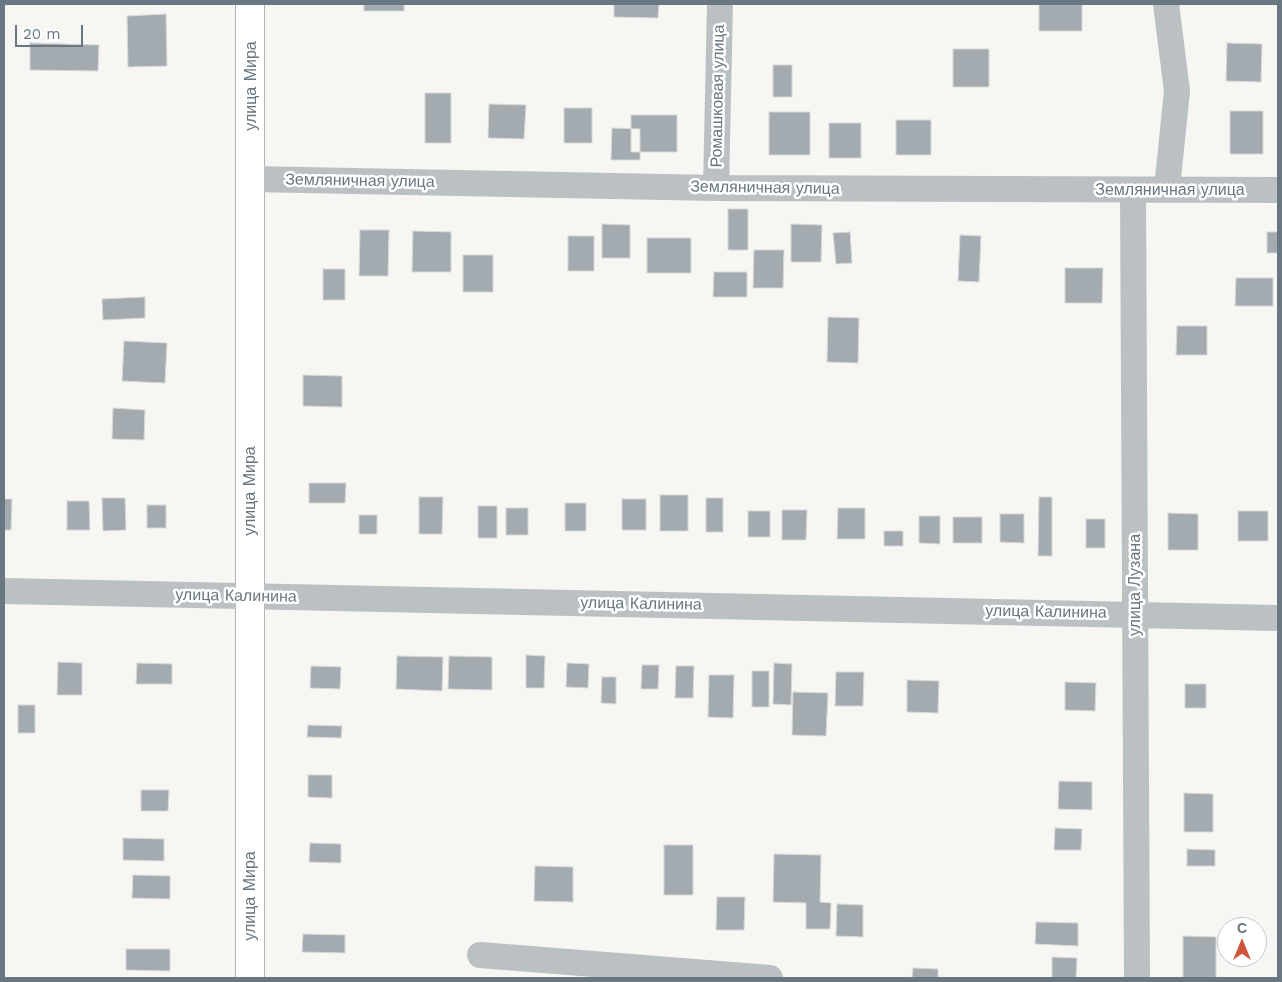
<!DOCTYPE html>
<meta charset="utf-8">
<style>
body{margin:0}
#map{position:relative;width:1282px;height:982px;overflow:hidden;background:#f6f6f3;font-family:"Work Sans",sans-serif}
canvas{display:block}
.frame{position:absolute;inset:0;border:5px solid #687781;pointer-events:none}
.north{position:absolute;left:1217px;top:917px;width:50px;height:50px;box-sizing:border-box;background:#fff;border:1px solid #c3c9cd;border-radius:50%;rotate:0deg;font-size:14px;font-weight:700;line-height:20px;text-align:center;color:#687781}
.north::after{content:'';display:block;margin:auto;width:18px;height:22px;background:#d15438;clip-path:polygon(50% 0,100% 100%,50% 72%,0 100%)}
.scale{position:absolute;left:15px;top:25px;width:68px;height:22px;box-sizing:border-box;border:2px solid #687781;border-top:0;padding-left:6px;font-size:15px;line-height:18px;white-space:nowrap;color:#687781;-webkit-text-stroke:4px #fff;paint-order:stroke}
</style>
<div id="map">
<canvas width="1282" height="982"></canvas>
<div class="frame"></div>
<div class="north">С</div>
<div class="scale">20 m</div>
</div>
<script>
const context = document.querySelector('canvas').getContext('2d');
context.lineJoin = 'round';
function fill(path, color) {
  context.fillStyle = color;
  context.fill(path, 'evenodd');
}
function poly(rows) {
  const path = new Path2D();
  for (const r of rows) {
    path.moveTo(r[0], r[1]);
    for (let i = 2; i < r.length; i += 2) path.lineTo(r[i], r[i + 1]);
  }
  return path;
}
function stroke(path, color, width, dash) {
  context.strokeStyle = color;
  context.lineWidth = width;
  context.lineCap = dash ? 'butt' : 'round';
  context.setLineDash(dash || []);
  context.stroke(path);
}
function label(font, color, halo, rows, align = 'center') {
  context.font = font + ' "Work Sans",sans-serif';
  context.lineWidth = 5;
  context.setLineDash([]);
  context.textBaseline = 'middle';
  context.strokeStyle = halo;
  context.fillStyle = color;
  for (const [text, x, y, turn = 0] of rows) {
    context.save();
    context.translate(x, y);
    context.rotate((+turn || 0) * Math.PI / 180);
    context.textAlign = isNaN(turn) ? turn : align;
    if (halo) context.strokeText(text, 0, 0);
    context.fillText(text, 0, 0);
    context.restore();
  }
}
const building = poly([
 [364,4,404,4,404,11,364,11,364,4],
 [614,4,659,4,658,18,614,17,614,4],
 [1039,4,1082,4,1082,31,1039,31,1039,4],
 [166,14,167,66,128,67,127,16,166,14],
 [30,43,99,45,98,71,30,70,30,43],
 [1227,43,1262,44,1261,82,1226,81,1227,43],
 [953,49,989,49,989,87,953,87,953,49],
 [773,65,792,65,792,97,773,97,773,65],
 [425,93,451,93,451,143,425,143,425,93],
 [489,104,526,105,524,139,488,138,489,104],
 [564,108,592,108,592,143,564,143,564,108],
 [1230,111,1263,111,1263,154,1230,154,1230,111],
 [769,112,810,112,810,155,769,155,769,112],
 [631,115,677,115,677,152,631,152,631,115],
 [896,120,931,120,931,155,896,155,896,120],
 [829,123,861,123,861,158,829,158,829,123],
 [612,128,640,129,640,160,611,160,612,128],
 [728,209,748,209,748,250,728,250,728,209],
 [602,224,630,225,630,258,602,258,602,224],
 [791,224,822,225,821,262,791,262,791,224],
 [360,230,389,230,388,276,359,276,360,230],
 [413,231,451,232,451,272,412,272,413,231],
 [850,232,852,263,836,264,833,233,850,232],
 [1267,232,1278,232,1278,253,1267,253,1267,232],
 [960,235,981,236,979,282,958,281,960,235],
 [568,236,594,236,594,271,568,271,568,236],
 [647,238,691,238,691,273,647,273,647,238],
 [754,250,784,250,783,288,753,288,754,250],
 [463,255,493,255,493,292,463,292,463,255],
 [1065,268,1103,268,1102,303,1065,303,1065,268],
 [323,269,345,269,345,300,323,300,323,269],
 [714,272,747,272,747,297,713,297,714,272],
 [1236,278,1273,278,1273,306,1235,306,1236,278],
 [145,297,145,318,103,320,102,299,145,297],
 [828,317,859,318,858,363,827,362,828,317],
 [1177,326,1207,326,1207,355,1176,355,1177,326],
 [124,341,167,343,165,383,122,381,124,341],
 [303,375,342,376,342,407,303,406,303,375],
 [113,408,145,410,144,440,112,439,113,408],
 [309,483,346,483,345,503,309,503,309,483],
 [660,495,688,495,688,531,660,531,660,495],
 [419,497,443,497,442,534,419,534,419,497],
 [1039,497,1052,497,1052,556,1038,556,1039,497],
 [102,498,125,498,126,530,103,531,102,498],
 [706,498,723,498,723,532,706,532,706,498],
 [4,499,12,499,11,530,4,530,4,499],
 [622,499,646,499,646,530,622,530,622,499],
 [67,501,89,501,90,530,67,530,67,501],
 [565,503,586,503,586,531,565,531,565,503],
 [147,505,166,505,166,528,147,528,147,505],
 [478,506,497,506,497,538,478,538,478,506],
 [506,508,528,508,528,535,506,535,506,508],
 [838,508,865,508,865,539,837,539,838,508],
 [782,510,807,510,806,540,782,540,782,510],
 [748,511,770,511,770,537,748,537,748,511],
 [1238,511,1268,511,1268,541,1238,541,1238,511],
 [1168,513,1198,514,1198,550,1168,550,1168,513],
 [1000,514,1024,514,1024,543,1000,542,1000,514],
 [359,515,377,515,377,534,359,534,359,515],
 [919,516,940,516,940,544,919,543,919,516],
 [953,517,982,517,982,543,953,543,953,517],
 [1086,519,1105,519,1105,548,1086,548,1086,519],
 [884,531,903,531,903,546,884,546,884,531],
 [526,655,545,656,544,688,526,688,526,655],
 [397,656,443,657,442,691,396,689,397,656],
 [449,656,492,657,492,690,448,689,449,656],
 [58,662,82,663,82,695,57,695,58,662],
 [137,663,172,664,172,684,136,684,137,663],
 [567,663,589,664,588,688,566,687,567,663],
 [774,663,792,664,791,705,773,704,774,663],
 [642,665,659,665,658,689,641,689,642,665],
 [311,666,341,667,340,689,310,688,311,666],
 [676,666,694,666,693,698,675,698,676,666],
 [752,671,769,671,769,707,752,707,752,671],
 [836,672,864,672,863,706,835,706,836,672],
 [709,675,734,675,733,718,708,717,709,675],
 [602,677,616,677,616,704,601,703,602,677],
 [907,680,939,681,938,713,907,712,907,680],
 [1065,682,1096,683,1095,711,1065,710,1065,682],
 [1185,684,1206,684,1206,708,1185,708,1185,684],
 [793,692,828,693,826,736,792,735,793,692],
 [18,705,35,705,35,733,18,733,18,705],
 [308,725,342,726,341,738,307,737,308,725],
 [308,775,332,775,332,798,308,797,308,775],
 [1059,781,1092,782,1092,810,1058,809,1059,781],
 [141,790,169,790,168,811,141,811,141,790],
 [1184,793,1213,794,1213,832,1184,832,1184,793],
 [1055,828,1082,829,1081,850,1054,850,1055,828],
 [123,838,164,839,164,861,123,860,123,838],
 [310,843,341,844,341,863,309,862,310,843],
 [664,845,693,845,693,895,664,895,664,845],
 [1187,849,1215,850,1215,866,1187,866,1187,849],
 [774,854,821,855,820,902,831,903,830,929,806,929,806,903,773,902,774,854],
 [535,866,573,867,573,902,534,901,535,866],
 [133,875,170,876,170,899,132,898,133,875],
 [717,897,745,897,744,930,716,930,717,897],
 [837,904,863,905,863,937,836,936,837,904],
 [1036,922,1078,923,1078,946,1035,944,1036,922],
 [303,934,345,935,345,953,302,952,303,934],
 [1183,936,1216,937,1216,978,1183,978,1183,936],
 [126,949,170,949,170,971,126,970,126,949],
 [1052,957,1077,958,1076,978,1052,978,1052,957],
 [913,968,938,969,938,978,912,978,913,968]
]);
const street = poly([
 [1166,4,1177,91,1167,188],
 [251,179,716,188,1278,190],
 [716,188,720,4],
 [1133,191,1137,978],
 [4,591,1278,618],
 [480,955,770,978]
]);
const secondary = poly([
 [250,978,250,4]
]);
const streetNames = [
 ["улица Мира",251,86,-90],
 ["Ромашковая улица",718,96,-89],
 ["Земляничная улица",360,181,1],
 ["Земляничная улица",765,188,1],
 ["Земляничная улица",1170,190],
 ["улица Мира",250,491,-90],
 ["улица Лузана",1135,585,-90],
 ["улица Калинина",236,596,1],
 ["улица Калинина",641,604,1],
 ["улица Калинина",1046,612,1],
 ["улица Мира",250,896,-90]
];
fill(building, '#a3abb0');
stroke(building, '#d8d7d6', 1);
stroke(secondary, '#aeb4b8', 30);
stroke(street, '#bbc0c3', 26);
stroke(secondary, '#fff', 28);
label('16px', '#687781', '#fff', streetNames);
</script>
